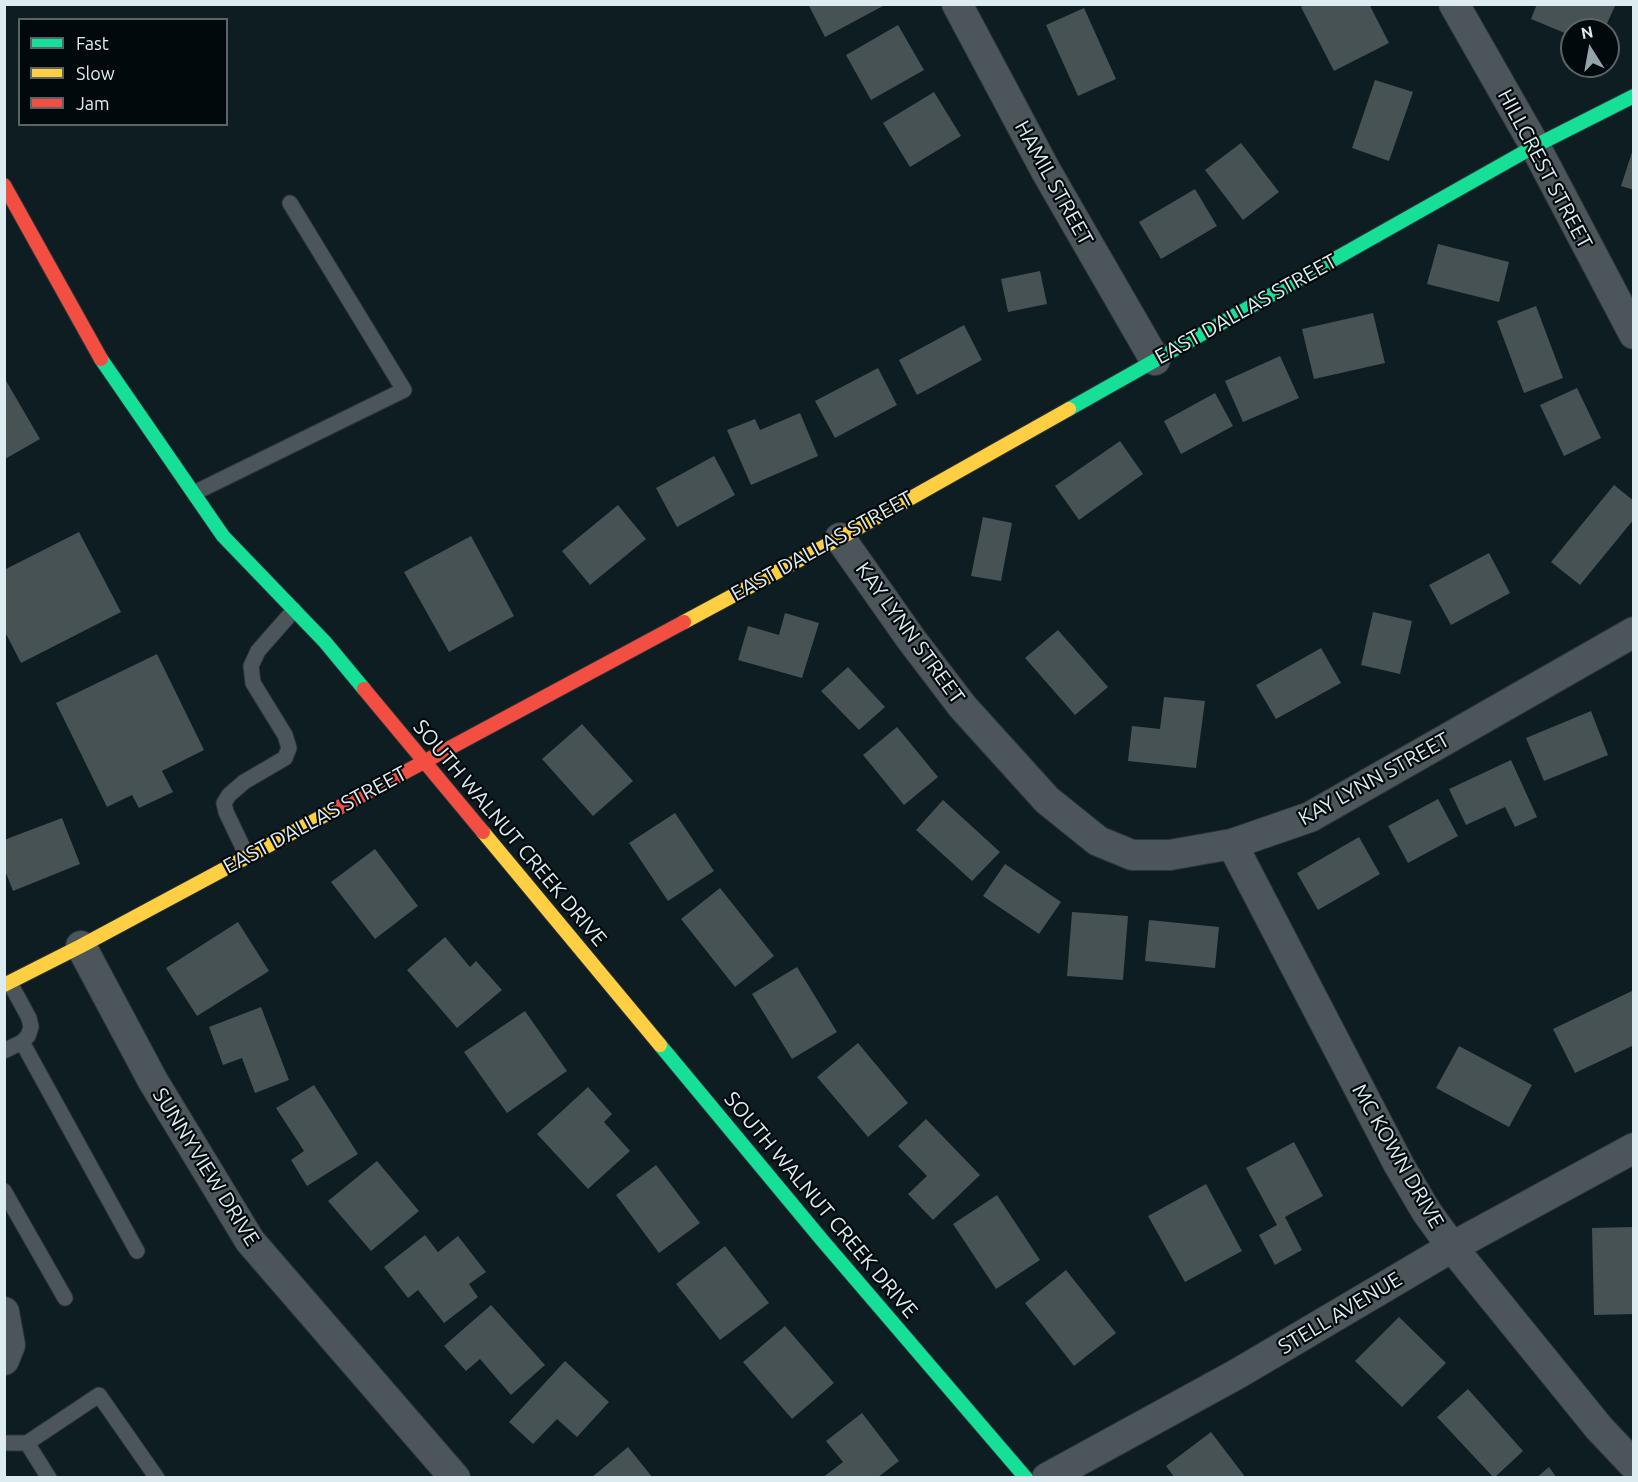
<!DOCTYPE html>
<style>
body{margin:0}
#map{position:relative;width:1638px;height:1482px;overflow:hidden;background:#0e1d21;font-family:Ubuntu,sans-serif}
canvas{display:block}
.frame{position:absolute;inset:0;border:6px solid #ddecf1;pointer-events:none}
.legend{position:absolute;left:18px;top:18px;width:210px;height:108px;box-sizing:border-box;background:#02090c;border:2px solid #5a6468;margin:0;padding:8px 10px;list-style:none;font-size:18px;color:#ddecf1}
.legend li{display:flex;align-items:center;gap:12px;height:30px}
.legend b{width:30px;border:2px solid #5a6468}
.north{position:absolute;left:1560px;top:18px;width:60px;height:60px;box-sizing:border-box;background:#02090c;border:2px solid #5a6468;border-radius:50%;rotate:349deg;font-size:16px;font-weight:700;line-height:24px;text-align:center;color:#ddecf1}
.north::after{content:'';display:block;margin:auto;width:21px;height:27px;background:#95a4a8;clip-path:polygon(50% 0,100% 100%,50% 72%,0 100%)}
</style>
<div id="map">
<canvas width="1638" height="1482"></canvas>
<div class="frame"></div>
<ul class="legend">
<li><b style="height:8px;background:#16e098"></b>Fast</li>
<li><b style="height:8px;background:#ffcf43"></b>Slow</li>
<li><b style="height:8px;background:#f24e42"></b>Jam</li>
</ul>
<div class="north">N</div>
</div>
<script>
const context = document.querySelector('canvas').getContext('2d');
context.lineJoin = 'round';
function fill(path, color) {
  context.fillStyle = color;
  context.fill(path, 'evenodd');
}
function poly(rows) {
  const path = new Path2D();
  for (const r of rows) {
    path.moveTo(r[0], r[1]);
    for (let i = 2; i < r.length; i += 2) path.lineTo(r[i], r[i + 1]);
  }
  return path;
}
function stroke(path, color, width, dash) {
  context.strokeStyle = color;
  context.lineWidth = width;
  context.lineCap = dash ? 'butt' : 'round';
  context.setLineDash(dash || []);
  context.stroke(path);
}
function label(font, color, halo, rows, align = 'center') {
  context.font = font + ' Ubuntu,sans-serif';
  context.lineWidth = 4.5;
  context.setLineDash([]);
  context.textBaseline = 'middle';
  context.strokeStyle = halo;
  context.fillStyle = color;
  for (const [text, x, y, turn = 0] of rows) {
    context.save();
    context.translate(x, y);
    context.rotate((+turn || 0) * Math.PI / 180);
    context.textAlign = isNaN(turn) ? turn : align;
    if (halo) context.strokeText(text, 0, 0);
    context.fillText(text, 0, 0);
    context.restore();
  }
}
const building = poly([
 [808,4,882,4,883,6,825,37],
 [1306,4,1369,4,1389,43,1334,71,1301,7],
 [1537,4,1611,4,1615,6,1604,30,1572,30,1572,36,1531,19],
 [1084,8,1116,79,1078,96,1046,25],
 [898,25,924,70,871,100,846,55],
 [1375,80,1413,92,1389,161,1352,148],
 [934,92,961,136,910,167,883,123],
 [1241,143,1279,192,1243,220,1205,170],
 [1634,146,1634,190,1621,186],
 [1195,189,1217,226,1161,259,1139,222],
 [1438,244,1509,262,1499,302,1427,284],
 [1040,271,1047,304,1008,312,1001,279],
 [1536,306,1563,378,1524,393,1497,321],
 [1373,313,1385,363,1314,379,1302,329],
 [964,325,982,360,917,395,899,360],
 [1280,356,1299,398,1243,422,1225,381],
 [878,368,897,405,835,438,815,401],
 [5,379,40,439,5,459],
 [1577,388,1601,438,1564,456,1540,405],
 [1215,393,1233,426,1181,454,1164,421],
 [800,413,818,456,751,485,727,430,755,419,760,430],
 [1120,441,1143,474,1079,520,1055,486],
 [714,456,735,495,677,527,656,488],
 [1614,485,1634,501,1634,519,1580,585,1551,562],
 [618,505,646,539,590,585,562,551],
 [983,517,1012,523,1001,581,971,576],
 [79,532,121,612,21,663,4,630,4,570],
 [471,536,514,616,449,652,404,572],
 [1489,553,1510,593,1451,625,1429,585],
 [1373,612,1412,621,1400,674,1361,665],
 [785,613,819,623,802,678,738,660,748,626,779,635],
 [1058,630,1108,687,1075,715,1025,658],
 [1321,648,1341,683,1276,719,1256,685],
 [157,654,204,750,162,771,173,792,139,808,132,795,107,807,56,703],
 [848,667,885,707,859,730,821,691],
 [1164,697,1205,701,1196,768,1128,761,1132,726,1160,729],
 [1591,711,1608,755,1544,781,1526,738],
 [582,724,633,781,593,816,542,759],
 [897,727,938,777,904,805,863,755],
 [1511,760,1537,817,1515,827,1505,807,1466,825,1449,789],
 [1438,799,1458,836,1408,863,1388,826],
 [943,800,1000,852,972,881,916,830],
 [675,813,714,871,668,901,629,843],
 [62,818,80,864,13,891,4,868,4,840],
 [1359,837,1380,874,1318,910,1297,873],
 [375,849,418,906,375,939,331,882],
 [1005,864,1061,902,1039,934,983,896],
 [720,888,774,956,735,987,681,919],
 [1072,912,1128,916,1123,980,1067,976],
 [1149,920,1219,927,1215,968,1145,961],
 [238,922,269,971,197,1016,166,968],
 [445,937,470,967,476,961,502,990,457,1028,407,970],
 [797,967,837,1032,792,1059,752,994],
 [1634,990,1634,1045,1575,1073,1553,1029],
 [261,1007,289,1080,255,1093,242,1058,223,1065,209,1027],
 [525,1011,567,1071,507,1113,464,1052],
 [858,1043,908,1103,868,1137,817,1077],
 [1459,1046,1532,1085,1509,1127,1436,1088],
 [314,1085,358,1154,307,1186,291,1160,304,1151,276,1108],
 [588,1087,612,1114,604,1122,630,1151,588,1189,537,1134],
 [926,1119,980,1175,933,1220,908,1194,927,1176,898,1146],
 [1294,1142,1323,1196,1285,1217,1302,1250,1275,1265,1259,1235,1277,1225,1246,1168],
 [377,1161,419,1211,371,1251,328,1201],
 [656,1165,700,1223,659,1253,616,1195],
 [1206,1184,1242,1251,1185,1282,1148,1216],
 [997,1195,1040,1260,996,1289,953,1224],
 [1634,1227,1634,1314,1594,1315,1592,1228],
 [425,1235,438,1252,458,1236,486,1272,469,1284,478,1297,444,1323,418,1290,408,1298,384,1267],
 [725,1246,769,1303,720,1340,676,1284],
 [1066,1270,1116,1333,1074,1366,1025,1303],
 [491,1305,545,1365,511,1395,480,1359,466,1371,444,1346],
 [1399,1317,1446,1363,1402,1407,1355,1361],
 [785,1326,834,1383,792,1419,743,1362],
 [565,1361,609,1402,577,1437,557,1419,533,1444,509,1422],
 [1468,1389,1523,1451,1494,1478,1437,1417],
 [862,1413,899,1461,877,1478,822,1478,843,1462,826,1441],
 [1211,1432,1246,1478,1175,1478,1166,1466],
 [628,1447,653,1478,591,1478],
 [1549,1467,1557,1478,1536,1478]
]);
const lane = poly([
 [194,493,404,390,290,203],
 [247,856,226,812,224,803,229,795,244,782,285,758,289,748,285,735,253,683,251,666,258,651,294,610],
 [22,1042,137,1251],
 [4,1051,22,1042,28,1036,31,1027,29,1018,10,983],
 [4,1191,65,1298],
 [7,1443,27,1443,99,1395,157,1478],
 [27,1443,49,1478]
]);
const street = poly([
 [957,4,1046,171,1155,360],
 [1454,4,1535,146,1634,334],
 [840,538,911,639,962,706,1047,800,1098,841,1132,855,1170,855,1232,844,1310,817,1634,632],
 [1232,844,1399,1165,1426,1211,1452,1247,1599,1428,1634,1465],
 [81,946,153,1081,250,1241,455,1478],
 [4,1312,10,1345,4,1360],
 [1047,1478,1237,1374,1452,1247,1634,1148]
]);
const fast = poly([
 [101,359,223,536,325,642,364,689],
 [1069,409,1535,146,1634,96],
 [660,1045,822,1240,1026,1478]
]);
const slow = poly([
 [684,622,840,538,1069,409],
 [483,832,660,1045],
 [4,985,81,946,340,807]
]);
const jam = poly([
 [4,185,101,359],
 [364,689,483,832],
 [340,807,684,622]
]);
const streetNames = [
 ["HILLCREST STREET",1545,169,62],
 ["HAMIL STREET",1054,183,61],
 ["EAST DALLAS STREET",1246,309,-29],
 ["EAST DALLAS STREET",822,546,-29],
 ["KAY LYNN STREET",910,633,54],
 ["KAY LYNN STREET",1374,779,-29],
 ["EAST DALLAS STREET",315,820,-28],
 ["SOUTH WALNUT CREEK DRIVE",510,833,50],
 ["MC KOWN DRIVE",1398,1156,60],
 ["SUNNYVIEW DRIVE",206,1167,58],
 ["SOUTH WALNUT CREEK DRIVE",821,1205,50],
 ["STELL AVENUE",1340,1313,-31]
];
fill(building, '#465254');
stroke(lane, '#2c3538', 17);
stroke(street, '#2c3538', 32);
stroke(fast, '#2c3538', 16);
stroke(slow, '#2c3538', 16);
stroke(jam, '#2c3538', 16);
stroke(lane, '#4c565a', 15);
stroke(street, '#4c565a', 30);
stroke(fast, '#16e098', 14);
stroke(slow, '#ffcf43', 14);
stroke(jam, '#f24e42', 14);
label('21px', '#ddecf1', '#02090c', streetNames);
</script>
